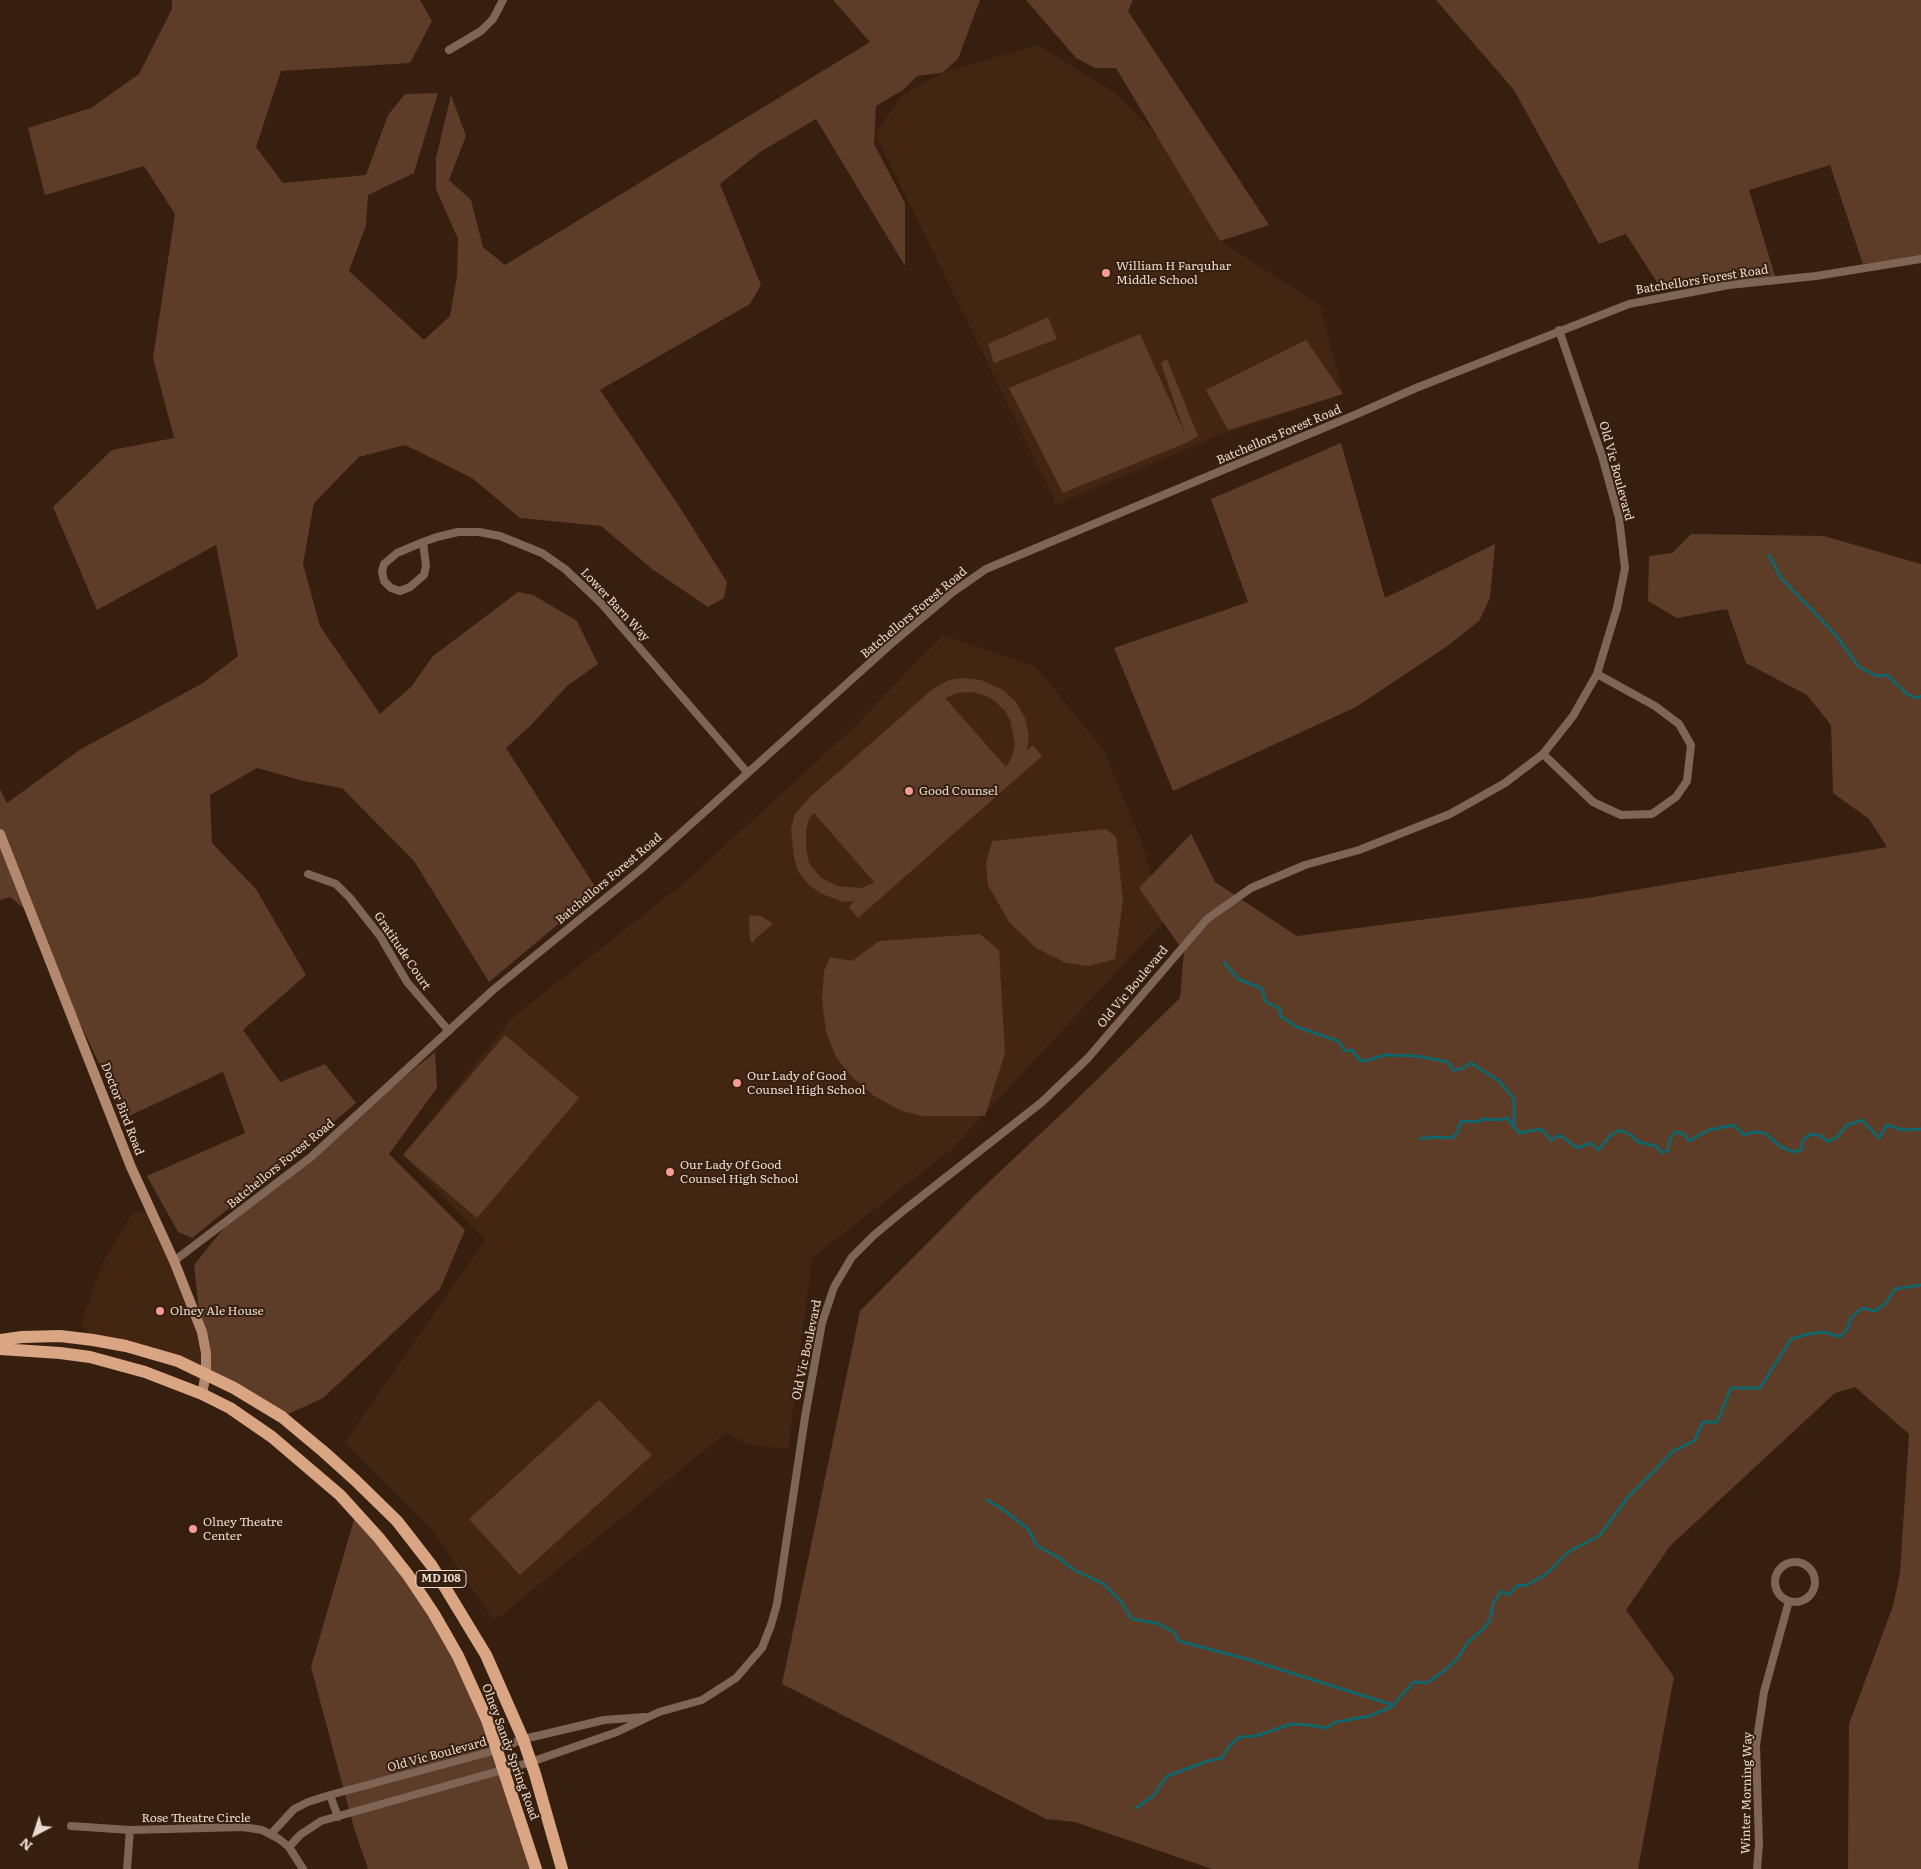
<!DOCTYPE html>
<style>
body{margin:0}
#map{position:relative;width:1921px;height:1869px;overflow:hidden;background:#361f0f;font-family:Literata,serif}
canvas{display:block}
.north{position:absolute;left:10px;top:1809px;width:50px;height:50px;-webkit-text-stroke:4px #361f0f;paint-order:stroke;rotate:220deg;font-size:14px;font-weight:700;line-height:20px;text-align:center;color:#e9d9cf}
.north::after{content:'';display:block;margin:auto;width:18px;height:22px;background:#e9d9cf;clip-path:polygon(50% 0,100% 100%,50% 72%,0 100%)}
</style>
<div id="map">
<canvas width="1921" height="1869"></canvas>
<div class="north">N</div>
</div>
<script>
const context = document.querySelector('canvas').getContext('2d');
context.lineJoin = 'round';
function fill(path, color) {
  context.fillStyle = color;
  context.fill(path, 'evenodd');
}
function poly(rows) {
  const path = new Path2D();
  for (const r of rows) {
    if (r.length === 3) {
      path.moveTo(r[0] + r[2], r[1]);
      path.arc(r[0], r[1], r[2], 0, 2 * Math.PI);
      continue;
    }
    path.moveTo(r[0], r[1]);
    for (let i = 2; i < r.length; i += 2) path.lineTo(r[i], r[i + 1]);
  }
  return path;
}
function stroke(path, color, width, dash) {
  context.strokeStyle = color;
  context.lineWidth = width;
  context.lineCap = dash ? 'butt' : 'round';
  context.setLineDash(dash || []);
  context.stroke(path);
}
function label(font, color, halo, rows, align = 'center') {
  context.font = font + ' Literata,serif';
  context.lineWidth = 4;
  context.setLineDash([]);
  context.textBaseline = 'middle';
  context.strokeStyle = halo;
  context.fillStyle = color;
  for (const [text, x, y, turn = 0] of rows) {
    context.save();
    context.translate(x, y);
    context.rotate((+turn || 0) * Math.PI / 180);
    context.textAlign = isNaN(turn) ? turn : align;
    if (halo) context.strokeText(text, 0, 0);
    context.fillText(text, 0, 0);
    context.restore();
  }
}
const built = poly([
 [1038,45,1117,94,1187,168,1220,241,1320,305,1343,394,1215,437,1055,505,1054,498,875,134,901,96,942,73],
 [943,635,1035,666,1103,749,1143,845,1163,922,952,1149,812,1258,788,1449,748,1444,726,1433,503,1614,493,1619,430,1527,345,1442,485,1240,403,1155,513,1017,683,884,852,729],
 [149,1209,202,1331,206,1373,93,1340,81,1324,102,1264,132,1214]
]);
const green = poly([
 [172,0,420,0,432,21,410,63,281,71,256,147,283,183,366,175,388,115,405,94,438,93,414,173,368,195,366,225,349,271,424,340,450,316,457,276,458,239,436,189,436,158,451,95,466,136,449,180,471,200,483,247,505,265,870,42,833,0,980,0,958,59,942,73,917,76,903,90,876,106,874,144,905,203,905,266,816,119,760,152,720,184,761,285,750,304,600,390,677,503,727,582,724,598,708,607,652,569,601,526,520,518,472,478,405,445,359,457,314,503,303,564,320,626,380,714,411,687,433,656,518,592,533,595,577,621,598,664,567,686,531,725,506,748,598,891,489,982,414,861,342,788,303,781,257,768,210,795,212,843,256,889,306,975,243,1030,280,1082,325,1064,356,1103,296,1154,192,1238,178,1232,147,1176,245,1133,223,1072,125,1118,46,952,33,916,10,897,0,900,0,789,7,803,81,749,203,683,238,656,216,545,97,610,53,507,112,450,174,438,153,358,175,214,144,166,45,195,28,128,91,108,139,74,172,9],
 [1026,0,1133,0,1128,11,1269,225,1220,241,1116,68,1095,68,1076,58],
 [1436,0,1921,0,1921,256,1863,264,1830,165,1749,190,1775,276,1728,284,1658,284,1626,234,1599,244,1514,90],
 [1048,317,1057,339,994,363,988,344],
 [1140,334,1185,434,1161,363,1167,359,1198,436,1188,442,1063,493,1009,388],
 [1306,340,1343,394,1228,430,1206,390],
 [1341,443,1385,598,1495,544,1490,598,1479,621,1446,647,1356,707,1173,791,1114,648,1248,602,1211,499],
 [1691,534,1824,536,1921,564,1921,1869,1848,1869,1849,1724,1893,1606,1900,1573,1909,1434,1855,1387,1835,1393,1670,1546,1626,1610,1674,1677,1638,1869,1212,1869,1075,1822,1046,1819,782,1684,860,1311,975,1195,1072,1104,1180,998,1184,952,1139,888,1191,834,1215,882,1297,936,1587,898,1887,847,1869,819,1833,793,1831,725,1807,695,1746,663,1727,609,1677,618,1648,601,1649,556,1672,553],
 [964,678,981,680,1003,690,1016,702,1025,718,1029,736,1027,750,1033,745,1042,756,858,918,849,907,854,901,843,902,820,893,809,885,798,871,794,857,791,829,795,814,810,797,934,688,949,680],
 [973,692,986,696,995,701,1005,711,1010,720,1015,744,1012,757,1006,767,945,698,957,693],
 [814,813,874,882,874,883,861,888,837,886,820,877,809,863,806,848,806,831,809,819],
 [1106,829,1116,837,1123,900,1115,959,1089,966,1066,963,1036,948,1009,922,988,885,986,863,992,841],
 [749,915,761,916,773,924,755,939,753,943,750,941],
 [980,934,999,950,1005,1053,985,1116,923,1116,902,1111,874,1096,851,1076,836,1057,826,1032,822,1000,824,971,830,957,852,961,879,941],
 [505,1035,579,1098,477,1218,403,1155],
 [435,1052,437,1088,389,1154,465,1230,440,1289,323,1398,282,1417,206,1373,194,1265,231,1219],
 [599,1400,652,1455,520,1575,469,1519],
 [356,1513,379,1538,458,1656,536,1869,368,1869,354,1828,311,1667]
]);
const stream = poly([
 [1769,555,1781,578,1835,634,1859,667,1877,676,1887,675,1907,694,1916,698,1921,696],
 [1224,962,1238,979,1261,988,1266,1002,1280,1009,1280,1016,1297,1027,1338,1041,1345,1051,1352,1050,1360,1061,1369,1060,1384,1055,1417,1056,1448,1062,1453,1070,1461,1069,1471,1063,1499,1081,1514,1099,1514,1125],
 [1420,1139,1432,1137,1452,1138,1458,1131,1461,1121,1477,1122,1484,1119,1499,1120,1507,1118,1519,1133,1541,1129,1551,1140,1560,1135,1577,1148,1591,1143,1598,1150,1612,1134,1620,1130,1631,1135,1638,1142,1656,1146,1662,1153,1668,1150,1669,1141,1675,1132,1684,1134,1689,1141,1709,1130,1734,1125,1744,1135,1753,1132,1765,1133,1781,1147,1794,1152,1801,1150,1803,1140,1811,1134,1821,1136,1828,1142,1837,1137,1847,1125,1862,1120,1879,1138,1887,1125,1903,1130,1921,1129],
 [987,1500,1001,1508,1028,1529,1037,1546,1058,1557,1074,1570,1104,1584,1122,1603,1132,1619,1156,1623,1174,1632,1179,1641,1250,1660,1393,1705,1414,1682,1427,1683,1445,1670,1457,1659,1468,1642,1483,1629,1490,1620,1493,1603,1501,1591,1509,1595,1516,1586,1527,1585,1546,1574,1568,1552,1600,1535,1627,1498,1653,1472,1673,1451,1694,1441,1703,1422,1717,1422,1731,1388,1760,1388,1791,1339,1808,1334,1824,1332,1840,1337,1847,1329,1851,1318,1862,1308,1875,1311,1886,1303,1895,1289,1921,1285],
 [1136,1808,1153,1796,1167,1776,1208,1761,1222,1758,1230,1745,1240,1737,1256,1736,1291,1724,1309,1725,1326,1728,1336,1722,1370,1716,1393,1706]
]);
const street = poly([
 [449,50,481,31,493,19,503,0],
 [423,542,426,566,424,575,410,587,400,591,391,588,384,581,382,571,384,564,397,553,423,542,437,537,458,532,479,532,500,536,542,553,565,569,600,602,747,772],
 [1543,754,1593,802,1621,815,1652,814,1676,797,1687,781,1691,745,1679,724,1655,706,1597,674],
 [308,874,336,884,350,898,380,936,407,982,449,1031],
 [174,1261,311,1157,493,990,640,870,891,644,953,592,986,569,1357,414,1416,388,1629,304,1729,285,1816,276,1921,259],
 [1795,1582,20],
 [330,1795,338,1817],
 [71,1826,130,1830,243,1827,262,1830,279,1839,289,1847,303,1869],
 [271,1834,294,1809,308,1802,330,1795,497,1750,523,1739,541,1735,604,1720,645,1717],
 [289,1847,300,1835,321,1821,531,1762,617,1732,659,1712,702,1700,736,1678,762,1648,771,1625,777,1604,805,1417,822,1323,834,1287,852,1257,873,1236,903,1211,1042,1102,1088,1058,1207,919,1251,888,1305,865,1359,850,1450,814,1505,783,1543,754,1573,716,1597,674,1617,608,1625,568,1619,518,1602,456,1559,330],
 [127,1869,130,1830],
 [1757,1869,1759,1845,1756,1745,1764,1692,1789,1601]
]);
const secondary = poly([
 [0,834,131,1167,174,1261,202,1332,206,1353,206,1373,202,1394]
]);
const primary = poly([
 [0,1340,22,1337,60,1336,93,1340,126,1346,178,1361,234,1388,282,1417,324,1452,355,1480,397,1521,432,1566,486,1655,523,1739,535,1774,562,1869],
 [0,1349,60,1353,90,1357,145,1372,202,1394,230,1408,272,1437,340,1495,379,1538,408,1575,434,1614,458,1656,487,1720,536,1869]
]);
const markers = [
 [1106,273,5,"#f59c93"],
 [909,791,5,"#f59c93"],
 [737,1083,5,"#f59c93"],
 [670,1172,5,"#f59c93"],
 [160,1311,5,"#f59c93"],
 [193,1529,5,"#f59c93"]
];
const shields = [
 [441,1579,50]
];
const shieldNames = [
 ["MD 108",441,1579]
];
const poiNames = [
 ["William H Farquhar",1116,266],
 ["Middle School",1116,280],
 ["Good Counsel",919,791],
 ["Our Lady of Good",747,1076],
 ["Counsel High School",747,1090],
 ["Our Lady Of Good",680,1165],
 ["Counsel High School",680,1179],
 ["Olney Ale House",170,1311],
 ["Olney Theatre",203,1522],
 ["Center",203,1536]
];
const streetNames = [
 ["Batchellors Forest Road",1702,280,-9],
 ["Batchellors Forest Road",1279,435,-23],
 ["Old Vic Boulevard",1616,471,75],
 ["Lower Barn Way",615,605,47],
 ["Batchellors Forest Road",914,613,-40],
 ["Batchellors Forest Road",609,879,-40],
 ["Gratitude Court",402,951,56],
 ["Old Vic Boulevard",1133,987,-50],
 ["Doctor Bird Road",122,1109,69],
 ["Batchellors Forest Road",281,1164,-39],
 ["Old Vic Boulevard",807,1350,-78],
 ["Olney Sandy Spring Road",510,1752,70],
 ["Old Vic Boulevard",437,1755,-15],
 ["Winter Morning Way",1747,1793,-89],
 ["Rose Theatre Circle",196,1818]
];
fill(built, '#432612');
fill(green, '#5d3c28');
stroke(stream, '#126569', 3);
stroke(street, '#7f6555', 8);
stroke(secondary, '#b2896f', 10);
stroke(primary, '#daa583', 12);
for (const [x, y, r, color] of markers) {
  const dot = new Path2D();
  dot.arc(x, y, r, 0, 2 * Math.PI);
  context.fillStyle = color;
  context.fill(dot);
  stroke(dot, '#361f0f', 2);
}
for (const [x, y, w] of shields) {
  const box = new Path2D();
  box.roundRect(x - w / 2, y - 8.5, w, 17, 4);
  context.fillStyle = '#361f0f';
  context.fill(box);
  stroke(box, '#e9d9cf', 1);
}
label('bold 11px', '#e9d9cf', null, shieldNames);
label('12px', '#e9d9cf', '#361f0f', poiNames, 'left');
label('12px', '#e9d9cf', '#361f0f', streetNames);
</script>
